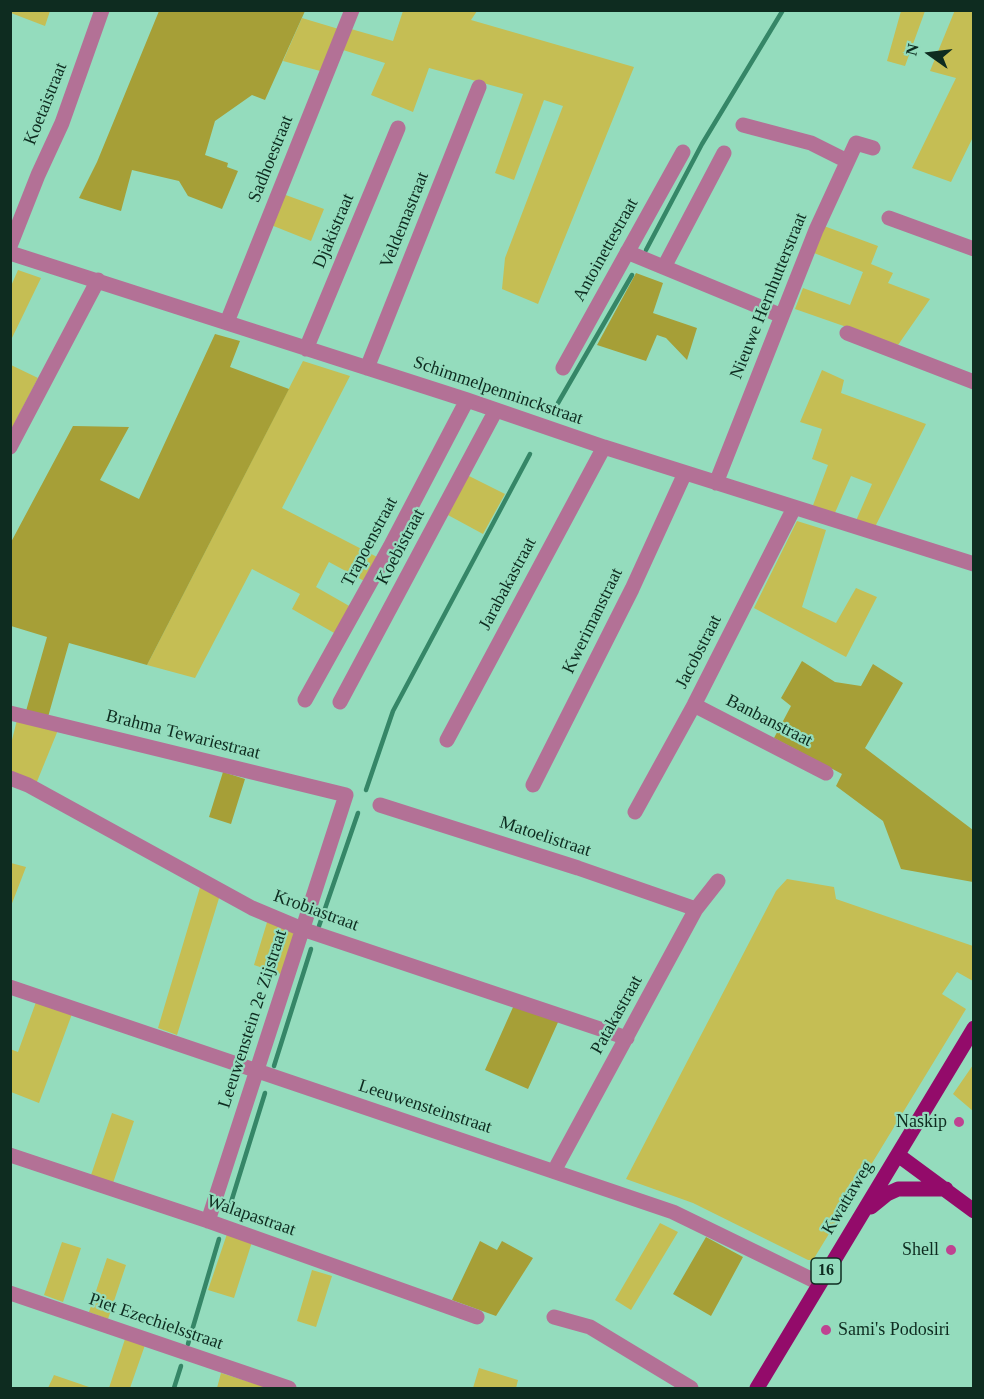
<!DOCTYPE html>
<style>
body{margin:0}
#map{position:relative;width:984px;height:1399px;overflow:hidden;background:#94dcbd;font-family:Georgia,serif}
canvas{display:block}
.frame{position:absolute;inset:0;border:12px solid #0e2c20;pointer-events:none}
.north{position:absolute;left:900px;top:24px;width:60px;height:60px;-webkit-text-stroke:4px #94dcbd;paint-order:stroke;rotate:284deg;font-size:16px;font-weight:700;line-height:24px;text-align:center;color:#0e2c20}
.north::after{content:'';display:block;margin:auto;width:21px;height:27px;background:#0e2c20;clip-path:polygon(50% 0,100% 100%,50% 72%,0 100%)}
</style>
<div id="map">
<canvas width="984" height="1399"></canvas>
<div class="frame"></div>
<div class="north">N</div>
</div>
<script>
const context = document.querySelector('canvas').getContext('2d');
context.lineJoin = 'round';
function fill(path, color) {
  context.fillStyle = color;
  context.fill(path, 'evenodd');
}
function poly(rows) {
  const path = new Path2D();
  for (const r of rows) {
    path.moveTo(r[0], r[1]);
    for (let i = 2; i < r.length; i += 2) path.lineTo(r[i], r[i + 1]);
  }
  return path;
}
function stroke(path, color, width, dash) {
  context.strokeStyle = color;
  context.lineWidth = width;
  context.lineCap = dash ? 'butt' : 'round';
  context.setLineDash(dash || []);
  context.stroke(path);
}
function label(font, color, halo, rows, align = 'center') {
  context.font = font + ' Georgia,serif';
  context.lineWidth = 4.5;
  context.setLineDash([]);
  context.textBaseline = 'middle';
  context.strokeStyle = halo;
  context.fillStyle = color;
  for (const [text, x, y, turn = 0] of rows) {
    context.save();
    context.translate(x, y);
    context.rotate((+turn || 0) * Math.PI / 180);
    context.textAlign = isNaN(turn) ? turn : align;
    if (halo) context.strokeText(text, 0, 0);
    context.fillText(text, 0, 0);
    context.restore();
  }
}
const green = poly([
 [955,10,973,11,974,135,951,182,912,168,956,78,930,71],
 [10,11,11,10,50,11,45,26,11,13],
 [403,11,477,11,471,20,634,67,538,304,502,289,505,258,563,106,544,100,514,180,495,173,523,94,429,68,413,112,371,95,385,63,343,50,351,29,393,41],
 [901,11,925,11,905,66,887,61],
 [302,18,342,30,324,72,283,61],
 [283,194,324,209,311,241,271,225],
 [824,226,878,246,871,264,893,273,888,283,930,299,898,345,795,309,803,288,850,305,863,272,814,253],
 [18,270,41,278,11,340,11,286],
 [303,361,350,376,282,508,379,558,366,582,329,562,316,587,351,607,336,634,292,609,300,594,252,569,195,678,147,665],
 [11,365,38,378,11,430],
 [822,370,844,380,841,393,926,424,874,529,855,523,872,484,851,476,834,515,812,508,828,465,812,459,822,429,800,422],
 [467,475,505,494,483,534,446,514],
 [797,521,826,530,802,607,836,623,856,588,877,597,846,657,754,608],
 [17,720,58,730,36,784,11,773,11,744],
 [11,863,26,867,11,906,10,863],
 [787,879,834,887,836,899,973,946,973,981,957,972,942,994,966,1009,813,1260,808,1260,693,1203,626,1179,776,891],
 [201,884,220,895,177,1035,158,1028],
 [268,919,294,932,284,975,254,965],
 [36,1002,72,1014,39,1103,11,1092,10,1049,18,1052],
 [973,1065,973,1111,953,1094],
 [112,1113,134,1121,113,1183,91,1175],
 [660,1223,678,1232,631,1310,615,1300],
 [227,1234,252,1242,234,1298,208,1290],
 [62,1242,81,1248,63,1302,44,1295],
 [107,1258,126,1265,108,1319,89,1312],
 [312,1270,332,1276,316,1327,297,1321],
 [125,1339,145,1345,130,1388,109,1388],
 [479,1368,518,1380,516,1388,473,1388],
 [221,1373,269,1388,217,1388],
 [54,1375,86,1386,92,1388,48,1388]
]);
const forest = poly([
 [159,11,305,11,265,100,252,95,215,121,205,155,228,163,227,167,238,171,222,209,188,196,179,181,132,170,121,211,79,198,97,162],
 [636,273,663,283,653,313,697,328,687,360,666,338,657,335,646,361,597,345],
 [215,334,240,341,230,367,289,389,147,665,69,643,48,717,26,711,47,637,11,626,10,544,73,426,129,427,100,480,139,499],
 [802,661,835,682,861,686,873,664,903,683,865,748,973,830,973,882,901,869,883,821,836,786,842,774,774,738,791,706,781,698],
 [223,772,245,779,231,824,209,817],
 [514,1005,559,1020,528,1089,485,1070],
 [706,1237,743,1257,711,1316,673,1294],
 [480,1241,497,1250,502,1241,533,1258,496,1316,452,1300]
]);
const stream = poly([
 [646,250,702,144,783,10],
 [558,403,632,275],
 [366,790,393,711,530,454],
 [319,926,358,813],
 [274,1066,311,949],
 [228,1212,265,1093],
 [188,1344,219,1239],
 [174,1388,181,1366]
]);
const minor = poly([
 [743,125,811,143,847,161],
 [889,218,974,249],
 [10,246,38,175,62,123,102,10],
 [627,252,782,316],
 [10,253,467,400,604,447,974,564],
 [664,267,724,153],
 [227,322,352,10],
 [847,333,974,382],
 [306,349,398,128],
 [367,368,479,87],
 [563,368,683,152],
 [10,447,98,280],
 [716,483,816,230,856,143,873,148],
 [305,700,390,547,467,400],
 [340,702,496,410],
 [694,705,826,773],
 [10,713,346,795,208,1221],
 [447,740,604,447],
 [10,778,28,785,252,908,302,929,627,1038],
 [533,785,632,589,685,473],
 [380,805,578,868,696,909],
 [635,812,694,705,794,508],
 [10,987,673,1212,819,1283],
 [10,1155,208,1221,477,1317],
 [554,1171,696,909,718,881],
 [10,1293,289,1388],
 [554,1317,590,1327,691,1388]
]);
const primary = poly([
 [898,1155,974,1211],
 [871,1207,887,1194,898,1189,946,1189],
 [757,1388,974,1028]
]);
const markers = [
 [959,1122,6,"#bf4291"],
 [951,1250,6,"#bf4291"],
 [826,1330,6,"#bf4291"]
];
const shields = [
 [826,1271,30]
];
const shieldNames = [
 ["16",826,1271]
];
const streetNames = [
 ["Koetaistraat",46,104,-68],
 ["Sadhoestraat",271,159,-68],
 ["Veldemastraat",405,220,-68],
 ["Djakistraat",334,231,-67],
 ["Antoinettestraat",606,250,-61],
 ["Nieuwe Hernhutterstraat",769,296,-68],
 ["Schimmelpenninckstraat",498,391,19],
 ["Trapoenstraat",370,542,-62],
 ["Koebistraat",401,547,-62],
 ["Jarabakastraat",508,584,-62],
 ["Kwerimanstraat",593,621,-64],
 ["Jacobstraat",699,652,-63],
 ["Banbanstraat",769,721,27],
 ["Brahma Tewariestraat",183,735,14],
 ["Matoelistraat",545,837,18],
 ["Krobiastraat",316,911,20],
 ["Patakastraat",617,1015,-61],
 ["Leeuwenstein 2e Zijstraat",253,1019,-72],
 ["Leeuwensteinstraat",425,1107,18],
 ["Kwattaweg",848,1198,-59],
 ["Walapastraat",251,1216,19],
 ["Piet Ezechielsstraat",156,1322,19]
];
const poiNames = [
 ["Naskip",947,1122],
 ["Shell",939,1250],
 ["Sami's Podosiri",838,1330,"left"]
];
fill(green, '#c5be54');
fill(forest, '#a69f37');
stroke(stream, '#358667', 4.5);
stroke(minor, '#b37196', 15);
stroke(primary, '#930b6a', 15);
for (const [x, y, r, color] of markers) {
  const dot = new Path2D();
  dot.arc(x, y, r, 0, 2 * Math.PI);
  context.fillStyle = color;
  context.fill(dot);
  stroke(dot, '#94dcbd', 2);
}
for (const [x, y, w] of shields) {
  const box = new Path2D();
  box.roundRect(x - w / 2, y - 13, w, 26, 4.5);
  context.fillStyle = '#94dcbd';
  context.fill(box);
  stroke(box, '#0e2c20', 1.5);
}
label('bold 16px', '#0e2c20', null, shieldNames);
label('18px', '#0e2c20', '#94dcbd', streetNames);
label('18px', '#0e2c20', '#94dcbd', poiNames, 'right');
</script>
